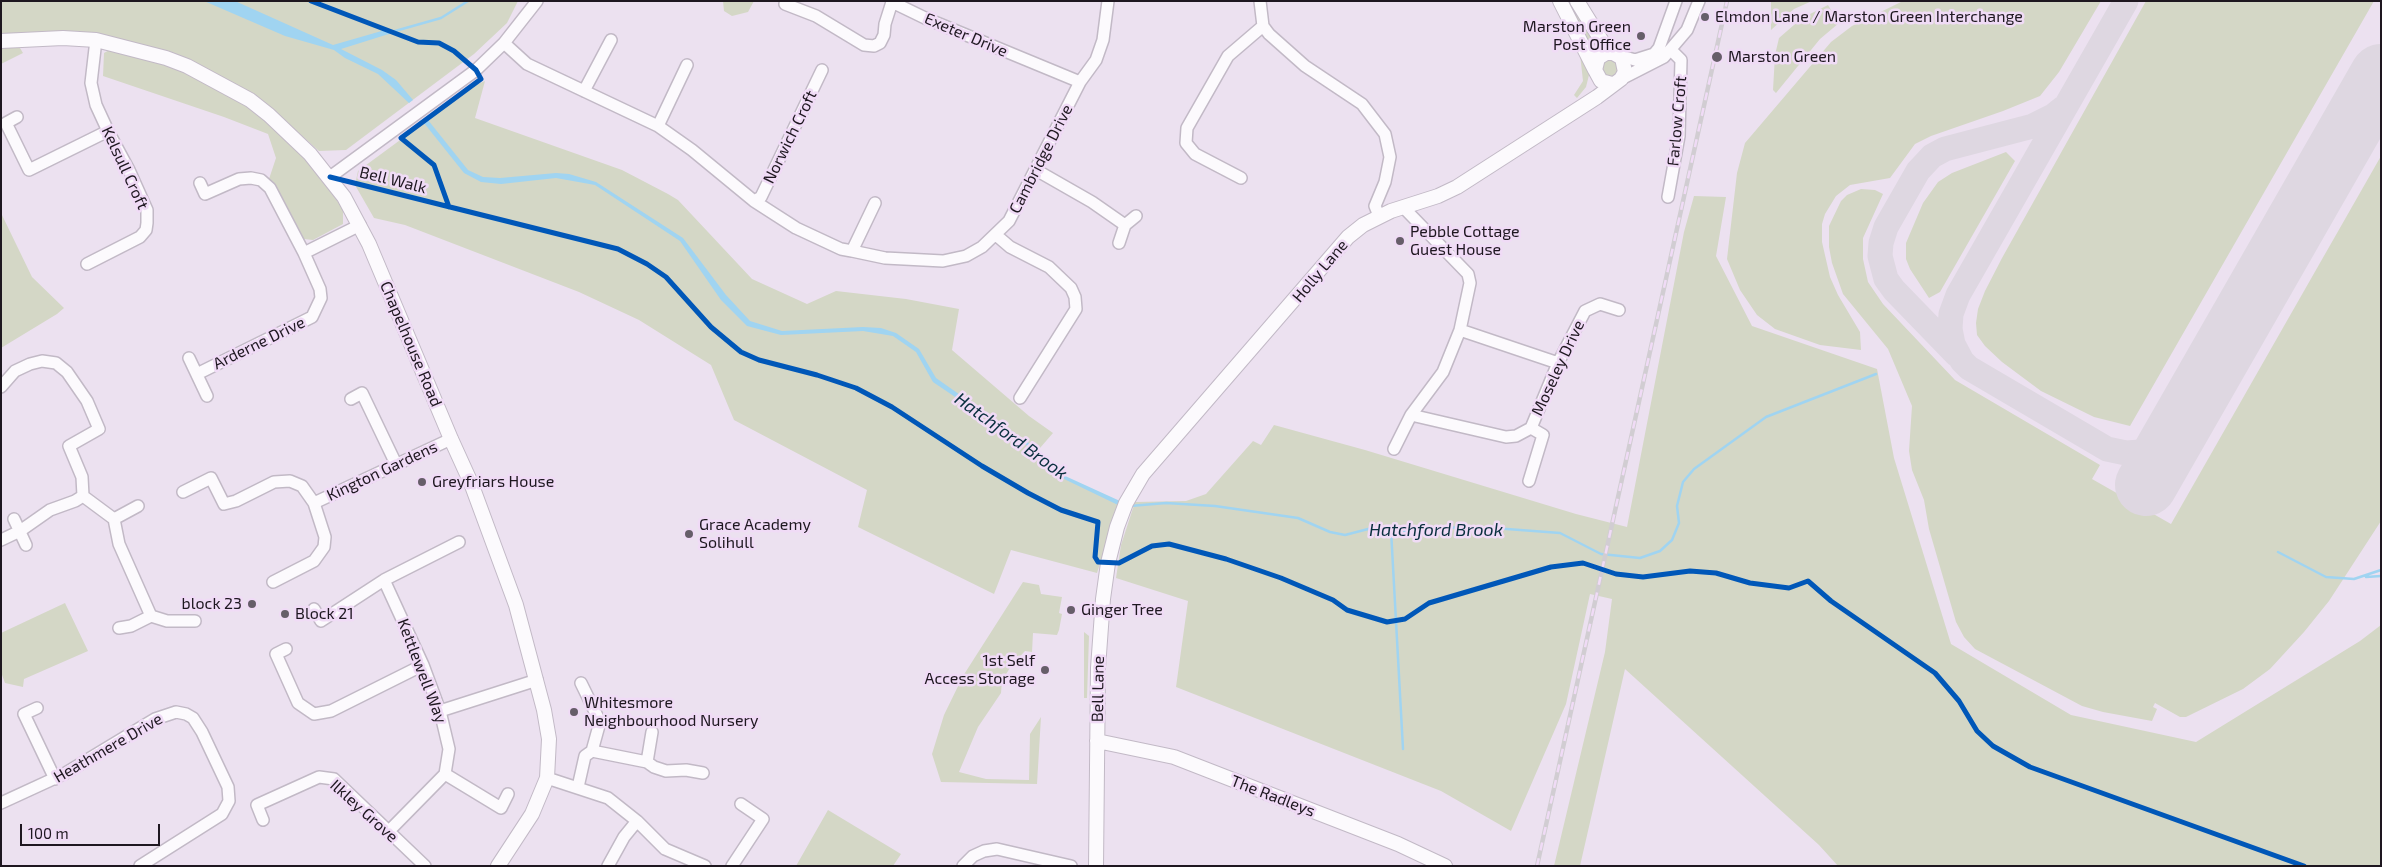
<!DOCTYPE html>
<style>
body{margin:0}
#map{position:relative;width:2382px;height:867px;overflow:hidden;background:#ece1f0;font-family:"Exo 2",sans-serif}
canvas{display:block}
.frame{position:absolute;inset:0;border:2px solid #1e1720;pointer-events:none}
.scale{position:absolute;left:20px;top:824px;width:140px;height:22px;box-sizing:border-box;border:2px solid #1e1720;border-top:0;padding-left:6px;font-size:15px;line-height:18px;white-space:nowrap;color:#1e1720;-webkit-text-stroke:4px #f0dbf6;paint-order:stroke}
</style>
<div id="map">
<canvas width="2382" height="867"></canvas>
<div class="frame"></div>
<div class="scale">100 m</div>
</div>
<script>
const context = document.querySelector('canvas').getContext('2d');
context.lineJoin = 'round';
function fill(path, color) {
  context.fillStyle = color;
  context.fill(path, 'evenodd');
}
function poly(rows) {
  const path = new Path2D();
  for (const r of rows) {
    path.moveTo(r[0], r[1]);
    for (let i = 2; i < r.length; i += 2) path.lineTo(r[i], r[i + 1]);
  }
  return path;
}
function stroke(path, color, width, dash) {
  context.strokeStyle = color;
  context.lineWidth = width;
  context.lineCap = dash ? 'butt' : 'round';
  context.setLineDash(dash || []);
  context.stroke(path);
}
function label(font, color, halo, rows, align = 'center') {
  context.font = font + ' "Exo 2",sans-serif';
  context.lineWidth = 5;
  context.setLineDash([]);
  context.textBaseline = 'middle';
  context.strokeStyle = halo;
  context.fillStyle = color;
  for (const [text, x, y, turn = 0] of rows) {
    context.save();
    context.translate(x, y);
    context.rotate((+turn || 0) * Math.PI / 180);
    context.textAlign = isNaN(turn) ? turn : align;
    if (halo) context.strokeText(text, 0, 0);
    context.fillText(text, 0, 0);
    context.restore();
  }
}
const green = poly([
 [1,1,518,1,507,23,474,54,346,150,319,151,275,112,217,74,153,48,1,37],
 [754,1,748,12,732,16,724,11,723,1],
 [1565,1,1573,1,1590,36,1598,45,1590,50],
 [1771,1,1812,1,1794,9,1771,30],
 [1903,1,2101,1,2059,72,2040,96,2003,111,1931,136,1915,144,1890,178,1850,185,1836,196,1825,214,1822,224,1822,242,1830,277,1838,295,1860,332,1861,350,1820,345,1775,329,1757,315,1740,290,1727,259,1737,173,1745,143,1831,42,1852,26],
 [2146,1,2374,1,2130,426,2094,417,2041,391,2002,362,1985,346,1977,335,1976,323,1978,309,1985,291,2002,258],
 [1828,5,1839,23,1820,39,1776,93,1773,90,1775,55,1779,38,1802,18],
 [17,43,23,53,1,64,1,46],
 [111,49,159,61,195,75,235,97,271,123,312,165,343,209,343,224,313,240,304,239,299,234,269,179,276,158,268,134,224,117,103,76,104,53],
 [1580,54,1588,69,1589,75,1586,87,1577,98,1574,95,1583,81],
 [1615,58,1620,71,1613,78,1603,76,1600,63,1602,60],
 [485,81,475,118,622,170,668,194,678,200,752,279,807,304,836,291,906,299,959,309,952,350,1029,416,1053,433,1040,448,1040,453,1061,476,1119,504,1097,573,1011,550,994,594,858,527,867,490,734,420,711,365,639,320,579,292,405,225,374,218,355,185,358,171,475,85],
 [2006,152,2015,161,1940,292,1929,298,1910,269,1906,259,1906,243,1923,203,1938,182,1952,173],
 [2381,156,2381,521,2329,601,2304,632,2270,669,2243,689,2186,717,2180,717,2155,703,2153,707,2157,709,2152,721,2103,712,2082,706,1975,649,1964,637,1956,622,1929,529,1924,500,1912,470,1909,451,1912,406,1888,349,1843,294,1832,263,1829,247,1829,226,1841,201,1847,195,1861,189,1875,190,1883,194,1863,238,1863,259,1868,282,1883,304,1955,380,2100,465,2092,479,2171,524],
 [1694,196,1726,197,1716,256,1752,326,1877,369,1894,458,1951,644,2071,715,2196,742,2360,641,2381,625,2381,866,1838,866,1819,845,1625,669,1580,866,1554,866,1605,652,1612,599,1590,594,1566,704,1511,831,1441,791,1176,687,1188,601,1116,578,1121,545,1135,502,1186,501,1206,494,1253,441,1261,445,1274,425,1365,450,1576,514,1627,527,1684,232],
 [1,213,32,277,64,308,57,314,1,348],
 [1023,582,1039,585,1041,594,1062,597,1059,613,1062,614,1059,630,1057,635,1033,633,1032,652,1025,651,1011,666,1002,681,1001,693,978,727,959,772,986,779,1029,780,1030,734,1041,717,1037,784,941,782,932,754,944,715,963,676],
 [65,603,88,651,24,679,23,687,5,683,1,672,1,633],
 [1084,632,1089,636,1087,698,1084,698],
 [828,810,901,854,893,866,796,866]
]);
const water = poly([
 [204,1,235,1,333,45,385,30,392,33,341,49,382,70,396,80,413,100,409,103,378,74,345,58,334,50,285,36],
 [428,120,468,170,483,177,500,178,556,173,569,174,596,182,683,238,726,295,750,321,782,331,863,327,881,328,896,333,919,349,936,378,1040,451,1063,475,1120,501,1118,505,1062,478,1038,453,933,382,916,352,893,336,863,331,781,335,747,326,721,300,680,241,595,185,556,178,501,184,481,182,464,173,424,123]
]);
const stream = poly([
 [388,33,441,18,468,1],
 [1130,506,1166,503,1215,506,1298,518,1330,532,1345,535,1372,528,1417,532,1467,526,1560,533,1601,554,1640,558,1660,551,1672,540,1679,523,1677,506,1683,482,1694,469,1766,417,1876,374],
 [1391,530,1403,749],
 [2278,552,2326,577,2354,579,2381,570],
 [2366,577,2381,576]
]);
const taxiway = poly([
 [2126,1,1958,295,1951,314,1950,329,1953,344,1962,361,1969,368,2107,449,2126,453,2141,452,2156,447,2175,435],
 [1956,354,1894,290,1886,279,1880,256,1881,243,1886,227,1918,171,1932,156,1945,149,2033,126,2053,116,2063,108]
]);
const runway = poly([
 [2146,485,2381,75]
]);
const minor = poly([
 [1260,1,1263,26,1269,34,1305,66,1362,104,1385,134,1390,157,1385,182,1375,206,1379,216],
 [785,4,816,16,864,45,874,46,880,43,884,35,885,24,892,2,925,18,1080,82],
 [504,43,527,64,658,126,692,150,754,201,796,228,841,249,852,251,885,258,943,261,966,256,982,247,1009,221,1080,82,1096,60,1103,40,1108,1],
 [1618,55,1635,60,1654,54,1659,48,1676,1],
 [1621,79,1664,57,1687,30,1699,1],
 [584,91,611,40],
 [17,117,6,123,29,170,108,131],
 [658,126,687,65],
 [1036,170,1092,202,1125,225],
 [330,177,476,70,504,43,537,1],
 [1241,178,1195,154,1186,143,1187,128,1228,56,1263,26],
 [200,183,205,194,239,179,251,178,261,180,270,188,304,253,360,225],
 [1668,197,1679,136,1681,60,1671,50],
 [754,201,761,197,822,70],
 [996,235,1010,247,1049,267,1071,288,1075,297,1076,309,1020,398],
 [1119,243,1125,225,1136,216],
 [852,251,875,203],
 [87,264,140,237,146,230,147,223,147,210,129,170,108,131,96,105,91,83,96,40],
 [1460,330,1558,363],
 [189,358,207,396],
 [197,374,312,317,321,298,320,289,304,253],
 [1,387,15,371,30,364,42,361,56,363,67,372,87,401,99,429,69,446,82,477,83,496,75,501,50,510,20,531,1,540],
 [351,399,362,393,396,464],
 [1411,415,1506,437,1516,436,1531,428,1558,363,1585,311,1600,304,1619,310],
 [1394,449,1411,415,1443,372,1460,330,1470,283,1468,274,1403,207],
 [1529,481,1543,435,1531,428],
 [183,492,211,478,224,504,236,501,274,482,290,481,302,486,314,503],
 [83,496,114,519,119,544,151,616,131,626,119,628],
 [14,519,26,545],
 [114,519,138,506],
 [384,580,423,665,440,711,449,749,445,774,388,832],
 [273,582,314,561,324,547,325,537,314,503,451,439],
 [314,609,321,621,384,580,459,542],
 [151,616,167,621,195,621],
 [286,649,276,654,298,703,314,714,331,711,423,665],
 [37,708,24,714,55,779],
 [440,711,537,680],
 [592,751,647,762,652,732],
 [647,762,654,767,666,771,686,770,703,773],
 [445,774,501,808,508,794],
 [547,778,608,798,637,821,665,849,705,866],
 [578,787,585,756,592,751,600,722,581,683],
 [1,803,64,774,155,719,176,712,186,714,193,718,202,732,228,787,229,801,222,814,140,866],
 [263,820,257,805,319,777,334,779,425,866],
 [608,866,624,837,637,821],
 [732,866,763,819,741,804],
 [963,866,973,856,984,851,997,849,1071,866]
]);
const tertiary = poly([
 [1560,1,1595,70],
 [1577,1,1603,43,1613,53],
 [1,41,63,38,96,40,166,58,187,66,250,100,269,115,310,154,344,197,369,244,451,439,471,483,516,605,544,710,549,739,547,778,532,814,498,866],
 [1097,741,1174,757,1398,844,1445,866],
 [1096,866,1098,668,1103,599,1108,563,1117,527,1126,503,1143,474,1348,237,1363,225,1391,211,1438,196,1457,187,1597,97,1621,79,1625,72,1622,58,1613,53,1606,53,1598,58,1595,70,1601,81,1612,84]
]);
const rail = poly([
 [1537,866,1727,1]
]);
const cycleway = poly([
 [311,1,418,42,439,43,454,51,476,70,481,79,401,138,434,165,449,207],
 [330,177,618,249,647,264,666,277,711,327,741,352,759,360,817,375,856,388,892,407,982,466,1028,493,1061,510,1098,522,1095,557,1098,562,1119,563,1152,546,1169,544,1226,559,1281,578,1333,600,1347,610,1387,622,1405,619,1429,603,1551,567,1583,563,1616,574,1643,577,1690,571,1716,573,1750,583,1789,588,1808,581,1831,601,1935,673,1959,701,1977,731,1993,746,2030,767,2304,866]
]);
const markers = [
 [1705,17,5,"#665e69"],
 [1641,36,5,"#665e69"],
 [1717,57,6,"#665e69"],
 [1400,241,5,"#665e69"],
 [422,482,5,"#665e69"],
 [689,534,5,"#665e69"],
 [252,604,5,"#665e69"],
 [1071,610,5,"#665e69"],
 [285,614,5,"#665e69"],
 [1045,670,5,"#665e69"],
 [574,712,5,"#665e69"]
];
const poiNames = [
 ["Elmdon Lane / Marston Green Interchange",1715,17],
 ["Marston Green",1631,27,"right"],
 ["Post Office",1631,45,"right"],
 ["Marston Green",1728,57],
 ["Pebble Cottage",1410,232],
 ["Guest House",1410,250],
 ["Greyfriars House",432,482],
 ["Grace Academy",699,525],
 ["Solihull",699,543],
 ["block 23",242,604,"right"],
 ["Ginger Tree",1081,610],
 ["Block 21",295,614],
 ["1st Self",1035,661,"right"],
 ["Access Storage",1035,679,"right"],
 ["Whitesmore",584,703],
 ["Neighbourhood Nursery",584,721]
];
const streetNames = [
 ["Exeter Drive",966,35,23],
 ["Farlow Croft",1677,121,-85],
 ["Norwich Croft",790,137,-64],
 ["Cambridge Drive",1041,159,-63],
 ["Kelsull Croft",125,168,65],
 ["Bell Walk",393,180,14],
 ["Holly Lane",1320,271,-50],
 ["Arderne Drive",259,343,-26],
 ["Chapelhouse Road",411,344,67],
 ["Moseley Drive",1558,368,-65],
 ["Kington Gardens",382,471,-25],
 ["Kettlewell Way",422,671,69],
 ["Bell Lane",1098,689,-89],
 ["Heathmere Drive",108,748,-30],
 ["The Radleys",1273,796,21],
 ["Ilkley Grove",364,811,42]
];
const waterNames = [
 ["Hatchford Brook",1011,436,36],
 ["Hatchford Brook",1436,530]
];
fill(green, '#d4d7c6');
fill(water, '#a0d4f1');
stroke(stream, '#a0d4f1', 2.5);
stroke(taxiway, '#ded7e1', 25);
stroke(runway, '#ded7e1', 62);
stroke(minor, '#c2b9c6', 14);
stroke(tertiary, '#c2b9c6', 16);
stroke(minor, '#fcfafd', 11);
stroke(tertiary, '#fcfafd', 14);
stroke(rail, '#d1cdd2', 4.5);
stroke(rail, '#f0dbf6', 2.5, [8]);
stroke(cycleway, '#0057b8', 5);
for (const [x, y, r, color] of markers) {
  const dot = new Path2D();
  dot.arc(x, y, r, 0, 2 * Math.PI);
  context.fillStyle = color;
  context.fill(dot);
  stroke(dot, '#f0dbf6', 2);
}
label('16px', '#1e1720', '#f0dbf6', poiNames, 'left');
label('16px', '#1e1720', '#f0dbf6', streetNames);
label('italic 18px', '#092f3e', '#f0dbf6', waterNames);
</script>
